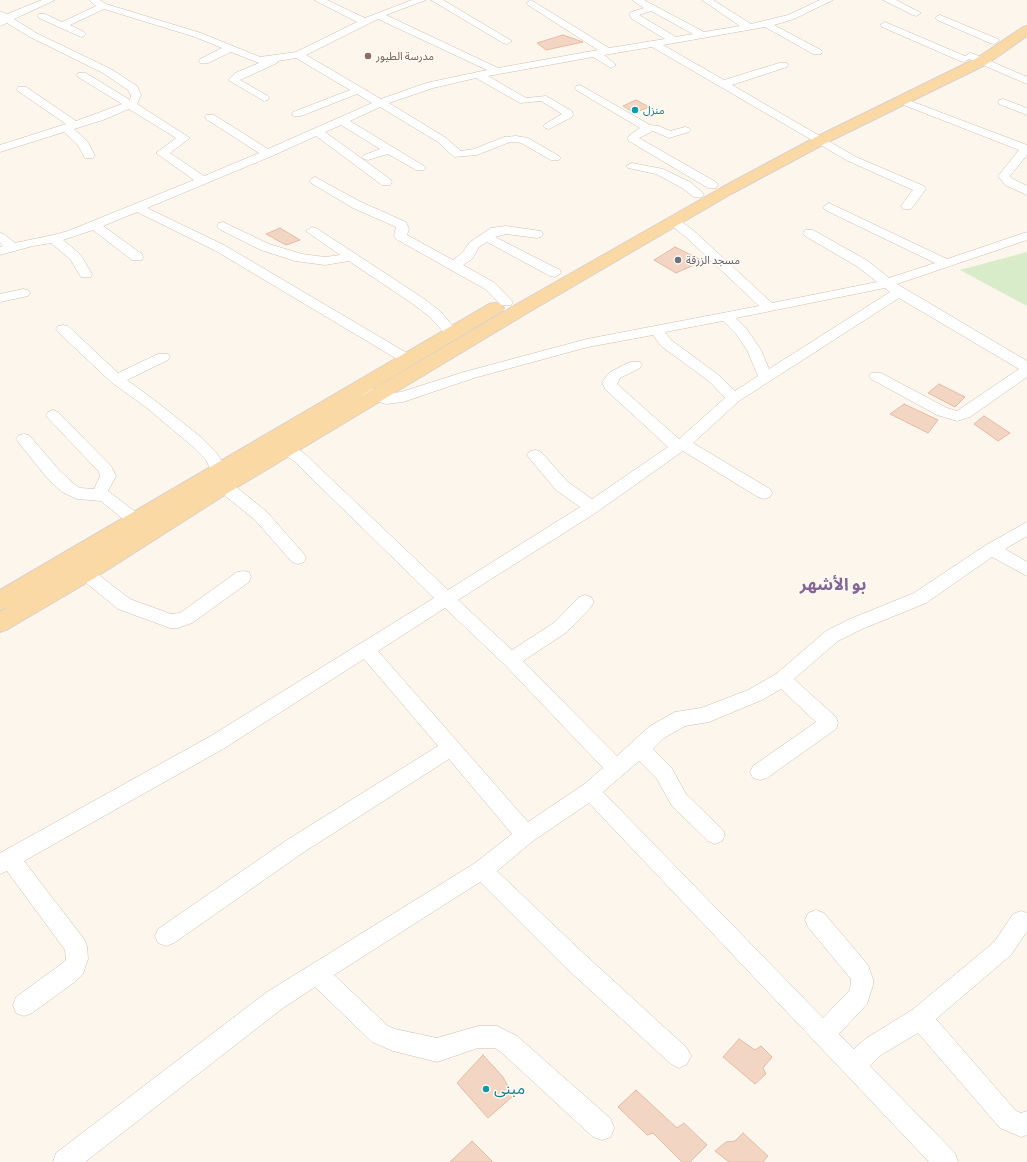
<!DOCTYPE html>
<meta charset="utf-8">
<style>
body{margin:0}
canvas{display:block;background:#fdf6ec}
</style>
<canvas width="1027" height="1162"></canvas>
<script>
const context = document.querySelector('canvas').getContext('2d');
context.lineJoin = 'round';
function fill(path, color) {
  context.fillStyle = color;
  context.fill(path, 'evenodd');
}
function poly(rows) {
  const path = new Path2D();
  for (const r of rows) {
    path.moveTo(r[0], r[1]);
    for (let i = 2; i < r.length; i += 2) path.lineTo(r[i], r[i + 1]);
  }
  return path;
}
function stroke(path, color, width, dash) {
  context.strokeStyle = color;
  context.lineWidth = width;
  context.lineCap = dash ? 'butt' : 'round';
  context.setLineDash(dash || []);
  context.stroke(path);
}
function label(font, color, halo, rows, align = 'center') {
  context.font = font + ' Barlow,"Noto Sans Arabic",sans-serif';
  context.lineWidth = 3;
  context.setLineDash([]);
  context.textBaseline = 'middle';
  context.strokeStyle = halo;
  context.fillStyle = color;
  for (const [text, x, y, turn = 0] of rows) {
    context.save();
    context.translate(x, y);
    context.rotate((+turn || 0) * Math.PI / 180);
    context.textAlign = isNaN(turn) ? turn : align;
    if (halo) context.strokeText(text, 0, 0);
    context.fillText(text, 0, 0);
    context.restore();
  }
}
const green = poly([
 [1027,252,1027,306,960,270]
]);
const building = poly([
 [563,35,583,42,546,50,537,43,563,35],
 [636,100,649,107,634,113,623,106,636,100],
 [280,228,300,240,286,245,266,234,280,228],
 [675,247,703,261,676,273,654,260,675,247],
 [939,384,965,397,955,407,928,393,939,384],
 [904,404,938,420,928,433,890,414,904,404],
 [984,416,1010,433,998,441,974,424,984,416],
 [739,1039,755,1050,761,1046,772,1057,763,1068,766,1074,755,1084,723,1057,739,1039],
 [483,1055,503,1077,513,1096,488,1118,457,1083,483,1055],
 [636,1090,677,1128,684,1123,707,1145,690,1162,682,1162,653,1133,647,1135,618,1107,636,1090],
 [743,1133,768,1156,763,1162,729,1162,715,1151,726,1142,735,1141,743,1133],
 [472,1141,493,1162,450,1162,472,1141]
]);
const minor = poly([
 [42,0,55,0,14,19,36,33,111,69,137,86,141,95,137,104,190,138,170,153,204,176,259,153,206,119,205,117,206,115,214,115,268,149,372,103,357,94,301,116,293,116,292,114,293,112,350,90,296,58,278,61,277,63,240,80,268,96,269,98,268,100,264,101,228,80,235,73,259,63,231,52,208,63,200,63,199,61,200,59,222,48,195,37,104,9,70,25,84,32,86,34,84,36,81,37,39,18,37,16,39,14,45,14,62,22,96,6,89,0,100,0,106,4,201,33,260,57,296,52,357,22,314,0,327,0,365,18,412,0,426,0,386,15,498,68,598,50,528,5,526,3,531,0,609,48,665,39,632,19,629,14,631,12,644,8,632,0,644,0,704,32,740,26,702,0,713,0,751,24,788,15,820,0,833,0,794,19,774,25,821,50,822,52,821,54,813,54,765,27,663,45,724,80,779,63,787,63,788,65,787,67,732,85,856,157,924,186,926,189,911,209,903,209,901,206,913,190,848,161,652,47,604,55,616,65,611,68,593,57,488,76,526,98,546,96,572,111,573,115,572,117,549,129,545,128,543,126,545,124,562,114,541,101,520,103,476,78,433,88,389,103,446,138,461,151,474,149,504,137,516,136,528,138,559,156,561,158,559,160,551,160,521,143,516,142,510,142,477,155,454,157,438,142,380,107,350,121,424,166,426,168,424,170,416,170,388,154,368,160,364,159,362,157,364,155,380,149,341,125,325,132,390,179,392,182,390,185,382,185,316,136,272,156,147,208,224,245,412,356,414,359,412,362,407,363,402,362,216,251,137,212,103,226,142,254,143,257,142,260,132,260,93,230,63,240,80,254,92,274,91,277,81,277,70,259,51,243,33,246,0,255,0,247,3,246,0,243,0,233,4,234,15,243,53,235,68,231,194,180,156,153,176,138,129,109,103,120,74,129,88,142,95,156,93,158,85,158,77,144,64,132,0,152,0,145,66,124,18,91,17,89,18,87,26,87,76,121,122,104,78,77,77,75,78,73,86,73,130,100,131,95,128,90,103,73,30,37,7,23,0,26,0,11,7,14,42,0],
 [651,11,693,34,676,37,639,15,651,11],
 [378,19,487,70,426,83,381,99,306,55,378,19],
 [431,0,443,0,512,41,507,44,503,43,431,0],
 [883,0,896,0,921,13,916,16,913,15,883,0],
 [940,15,998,39,999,41,994,44,990,43,937,20,935,18,937,16,940,15],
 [885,22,965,56,970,53,974,54,1027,77,1027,84,969,59,964,62,960,61,882,27,880,25,885,22],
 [580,85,650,125,659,126,670,131,685,127,689,128,691,130,689,132,669,138,653,131,639,138,716,182,718,185,716,188,708,188,629,141,627,139,631,134,640,128,576,90,575,88,576,86,580,85],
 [900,97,1027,145,1027,155,1010,176,1013,179,1027,186,1027,195,1005,185,998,176,1019,150,896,102,895,100,896,98,900,97],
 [1003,99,1027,108,1027,115,999,104,998,102,999,100,1003,99],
 [632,163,663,169,690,182,704,194,702,197,694,197,682,188,656,174,628,168,626,166,632,163],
 [315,177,361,202,406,222,409,229,407,235,453,260,462,253,470,242,491,228,506,226,541,231,543,234,541,237,537,238,506,234,495,237,560,270,561,273,555,277,550,276,487,242,479,247,472,259,463,265,495,283,513,302,511,305,501,305,485,289,396,239,394,236,396,227,353,208,311,183,309,181,311,179,315,177],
 [829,203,947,259,1027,232,1027,240,897,284,1027,361,1027,377,970,417,957,421,937,415,871,379,869,376,871,373,881,373,947,408,957,411,1019,369,899,298,739,401,693,443,770,489,772,493,770,497,764,499,758,497,683,451,594,514,458,600,512,650,555,622,579,597,585,595,591,597,594,602,591,607,567,632,523,661,617,756,650,726,675,712,701,708,748,690,776,674,826,631,850,619,914,593,986,545,1027,522,1027,536,1005,549,1027,562,1027,576,992,557,926,603,862,629,838,641,794,679,836,717,838,723,836,729,767,778,760,780,753,778,750,772,753,766,816,722,781,689,762,700,709,722,685,726,664,738,653,749,671,767,686,794,722,829,725,835,722,841,715,844,708,841,672,806,657,779,639,761,603,792,823,1018,850,990,851,979,808,927,805,920,808,913,816,910,824,913,868,965,873,979,873,985,867,1004,839,1034,854,1049,865,1039,912,1010,987,948,995,941,1013,914,1021,911,1027,913,1027,931,1011,955,936,1019,1016,1111,1021,1113,1027,1111,1027,1135,1021,1137,1000,1128,918,1033,881,1055,870,1066,955,1153,958,1162,929,1162,589,803,533,841,497,871,581,951,687,1048,691,1056,687,1064,679,1068,671,1064,565,967,480,882,334,975,388,1026,395,1029,437,1038,478,1026,497,1026,517,1036,611,1119,614,1128,611,1137,602,1140,593,1137,501,1052,495,1048,478,1048,437,1062,393,1051,372,1042,315,987,283,1008,85,1162,53,1162,56,1153,267,992,475,863,512,834,449,759,304,852,174,943,166,946,158,943,155,936,158,929,290,838,438,746,364,659,223,749,24,861,84,939,87,946,88,959,83,974,76,981,32,1013,24,1016,16,1013,13,1005,16,997,60,965,66,960,65,950,7,871,0,874,0,853,209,737,434,598,295,462,281,452,278,448,281,444,286,443,291,444,305,454,448,590,580,507,556,490,530,459,527,455,530,451,535,450,540,451,568,482,592,499,668,447,605,389,602,382,610,372,630,362,640,362,642,365,640,368,620,378,617,384,679,439,725,398,710,382,661,346,653,335,588,347,474,378,403,402,386,404,369,399,360,393,358,390,360,387,370,387,379,392,386,394,401,392,464,372,587,339,759,306,686,237,669,224,667,221,669,218,673,217,677,218,694,231,772,303,877,282,858,267,805,236,803,233,805,230,813,230,868,261,889,278,935,263,825,210,823,207,829,203],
 [885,288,890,292,769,369,761,350,746,328,736,318,885,288],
 [723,321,736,334,747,350,758,376,735,391,720,376,671,340,665,332,723,321],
 [445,608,505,665,603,768,583,785,528,822,378,651,445,608],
 [223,222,269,244,302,254,325,257,340,255,306,231,312,227,316,228,423,298,440,311,458,332,456,335,446,335,430,317,413,304,349,261,325,265,295,261,261,250,219,229,217,226,219,223,223,222],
 [23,289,28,290,30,293,28,296,0,302,0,294,23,289],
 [63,325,68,326,118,373,158,354,168,354,170,357,168,360,127,380,157,402,202,438,217,453,227,471,225,475,219,476,213,475,206,460,192,446,147,408,111,382,58,332,56,329,58,326,63,325],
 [53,410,58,412,111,466,116,476,108,491,141,516,143,520,141,524,135,526,129,524,101,501,77,499,62,492,47,478,19,443,16,439,19,435,24,434,29,435,59,470,74,484,80,488,94,489,100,476,99,472,48,418,46,415,48,412,53,410],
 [224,480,230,482,267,512,304,554,306,558,304,562,298,564,292,562,255,520,218,490,216,486,218,482,224,480],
 [85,567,91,569,130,599,171,614,180,613,237,572,243,571,249,572,251,577,249,582,192,623,178,628,170,628,118,609,79,577,77,573,79,569,85,567]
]);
const major = poly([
 [1027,26,1027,36,987,64,826,143,731,194,529,312,231,491,93,579,8,629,0,632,0,612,165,513,8,607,0,610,0,590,489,304,495,303,501,304,504,308,501,312,317,422,517,304,721,188,816,137,977,58,1023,27,1027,26]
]);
const markers = [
 [368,56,4,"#8d6e63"],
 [635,110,4,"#0f9aa8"],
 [678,260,4,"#6b7280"],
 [486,1089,4,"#0f9aa8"]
];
const farEducationnames = [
 ["مدرسة الطيور",376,56]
];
const farCulturenames = [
 ["منزل",643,110]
];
const farWorshipnames = [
 ["مسجد الزرقة",686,260]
];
const nearCulturenames = [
 ["مبنى",494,1089]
];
const districtNames = [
 ["بو الأشهر",833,584]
];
fill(green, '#d8ecc9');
fill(building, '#f3d5c3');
stroke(building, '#e6bba3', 1);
stroke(minor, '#d1beb0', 1);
stroke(major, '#dad1cd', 2);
fill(minor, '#fff');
fill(major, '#fbd9a5');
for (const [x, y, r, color] of markers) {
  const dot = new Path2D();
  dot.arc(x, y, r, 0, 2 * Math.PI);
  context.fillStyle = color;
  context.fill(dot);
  stroke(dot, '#fffaf3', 1.5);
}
label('11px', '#785e54', '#fffaf3', farEducationnames, 'left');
label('11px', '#0d838f', '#fffaf3', farCulturenames, 'left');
label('11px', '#5b616d', '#fffaf3', farWorshipnames, 'left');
label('16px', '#0d838f', '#fffaf3', nearCulturenames, 'left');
label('bold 17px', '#846695', '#fffaf3', districtNames);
</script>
